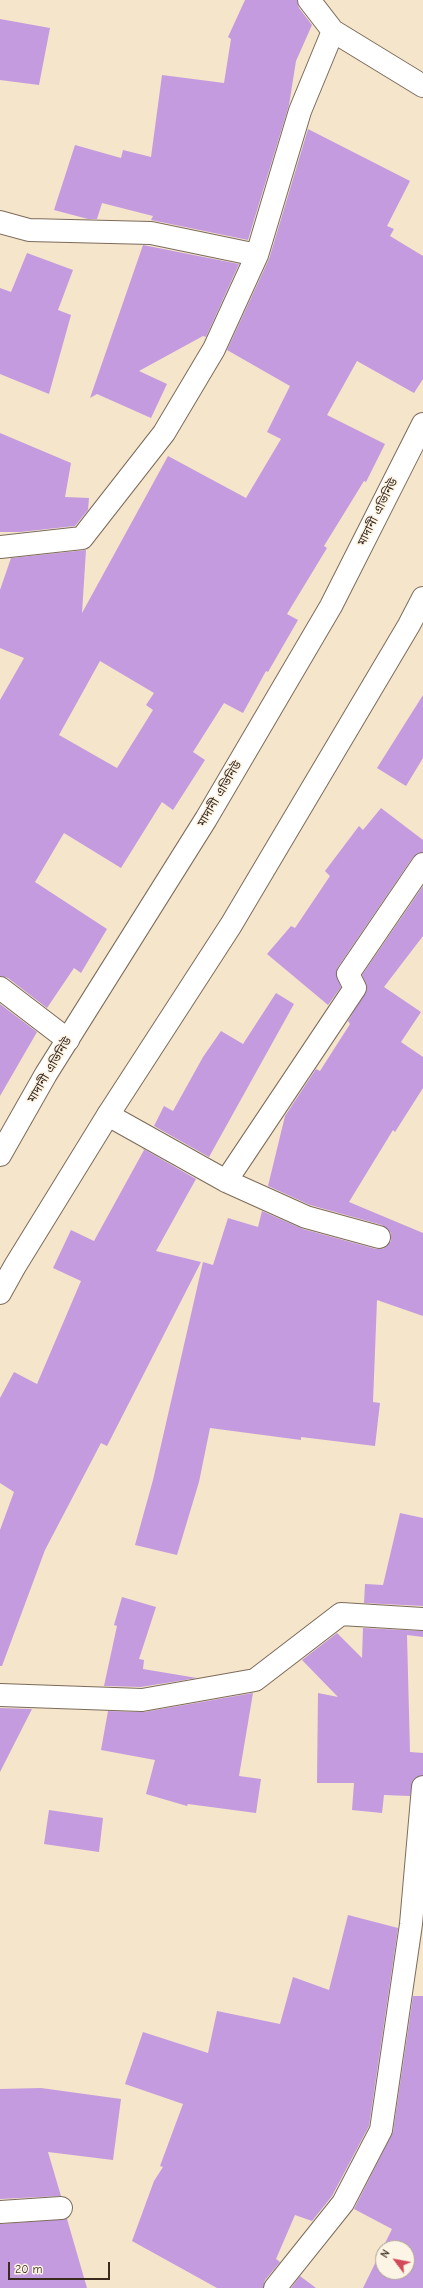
<!DOCTYPE html>
<meta charset="utf-8">
<style>
body{margin:0}
#map{position:relative;width:423px;height:2288px;overflow:hidden;background:#f5e5cb;font-family:"Comic Neue",sans-serif}
canvas{display:block}
.north{position:absolute;left:375px;top:2240px;width:40px;height:40px;box-sizing:border-box;background:#fcf5e5;border:1px solid #afa495;border-radius:50%;rotate:302deg;font-size:11px;font-weight:700;line-height:16px;text-align:center;color:#3b2a1e}
.north::after{content:'';display:block;margin:auto;width:14px;height:18px;background:#d1495b;clip-path:polygon(50% 0,100% 100%,50% 72%,0 100%)}
.scale{position:absolute;left:8px;top:2262px;width:102px;height:18px;box-sizing:border-box;border:2px solid #3b2a1e;border-top:0;padding-left:5px;font-size:12px;line-height:14px;white-space:nowrap;color:#3b2a1e;-webkit-text-stroke:3px #fcf5e5;paint-order:stroke}
</style>
<div id="map">
<canvas width="423" height="2288"></canvas>
<div class="north">N</div>
<div class="scale">20 m</div>
</div>
<script>
const context = document.querySelector('canvas').getContext('2d');
context.lineJoin = 'round';
function fill(path, color) {
  context.fillStyle = color;
  context.fill(path, 'evenodd');
}
function poly(rows) {
  const path = new Path2D();
  for (const r of rows) {
    path.moveTo(r[0], r[1]);
    for (let i = 2; i < r.length; i += 2) path.lineTo(r[i], r[i + 1]);
  }
  return path;
}
function stroke(path, color, width, dash) {
  context.strokeStyle = color;
  context.lineWidth = width;
  context.lineCap = dash ? 'butt' : 'round';
  context.setLineDash(dash || []);
  context.stroke(path);
}
function label(font, color, halo, rows, align = 'center') {
  context.font = font + ' "Comic Neue","Noto Sans Bengali",sans-serif';
  context.lineWidth = 3.5;
  context.setLineDash([]);
  context.textBaseline = 'middle';
  context.strokeStyle = halo;
  context.fillStyle = color;
  for (const [text, x, y, turn = 0] of rows) {
    context.save();
    context.translate(x, y);
    context.rotate((+turn || 0) * Math.PI / 180);
    context.textAlign = isNaN(turn) ? turn : align;
    if (halo) context.strokeText(text, 0, 0);
    context.fillText(text, 0, 0);
    context.restore();
  }
}
const building = poly([
 [245,0,297,0,299,8,312,25,296,61,289,105,248,240,151,220,153,216,102,203,97,219,88,219,54,210,75,145,121,158,123,150,151,157,162,75,224,83,231,39,228,37],
 [0,19,50,28,39,85,0,80],
 [308,129,410,181,387,226,394,229,390,236,423,256,423,379,414,393,357,361,327,415,385,444,366,482,364,481,324,546,327,548,287,614,298,620,268,672,266,671,243,713,224,703,193,752,205,760,173,810,162,802,121,868,64,833,35,882,107,929,81,973,74,968,47,1008,8,978,0,976,0,700,24,658,0,648,0,590,11,558,86,550,82,613,168,456,246,498,281,439,267,432,290,386,227,350,269,259],
 [100,661,154,693,146,705,153,710,117,768,59,735],
 [143,245,239,264,206,337,203,336,139,371,167,384,151,418,97,394,90,398],
 [27,253,73,270,58,310,71,315,49,394,0,374,0,288,11,292],
 [0,433,71,463,65,497,89,498,88,510,75,526,20,532,0,532],
 [423,695,423,758,406,786,377,768],
 [381,808,423,840,423,852,413,857,338,967,336,974,341,987,328,1005,267,954,291,926,295,928,330,876,325,871,359,826,363,830],
 [423,886,423,936,384,987,421,1012,401,1042,423,1057,423,1088,395,1132,393,1130,349,1202,423,1233,423,1316,377,1300,373,1402,380,1403,375,1446,301,1437,301,1440,210,1428,199,1482,177,1555,135,1545,153,1480,203,1262,213,1265,228,1218,258,1227,262,1211,303,1229,376,1249,383,1249,391,1241,391,1233,382,1225,310,1205,268,1186,285,1116,316,1069,320,1071,350,1024,348,1021,367,989,362,975],
 [276,993,294,1004,209,1157,154,1126,164,1106,173,1111,203,1057,221,1031,243,1044],
 [0,1004,37,1032,0,1096],
 [142,1148,196,1179,156,1251,201,1262,107,1446,101,1443,45,1550,2,1666,0,1666,0,1530,14,1492,0,1483,0,1398,14,1372,37,1384,81,1281,53,1268,71,1230,94,1241,144,1150],
 [400,1513,423,1518,423,1606,364,1603,365,1584,383,1585],
 [122,1597,156,1607,139,1659,144,1660,143,1669,197,1678,141,1687,104,1686,117,1626,114,1625],
 [363,1628,423,1631,423,1637,407,1635,410,1752,423,1753,423,1775,413,1780,410,1796,384,1795,382,1813,352,1810,354,1783,317,1783,318,1693,338,1697,302,1660,337,1633,362,1658],
 [253,1693,239,1776,261,1779,256,1813,188,1804,187,1806,146,1794,155,1760,101,1750,108,1711,144,1712],
 [0,1708,32,1709,0,1772],
 [49,1810,103,1818,99,1852,44,1844],
 [348,1915,398,1928,369,2126,332,2196,312,2221,295,2215,276,2259,280,2262,265,2280,263,2288,217,2288,132,2241,154,2181,163,2167,160,2166,183,2104,125,2084,143,2032,208,2053,217,2011,280,2024,293,1977,329,1990],
 [413,1996,423,1996,423,2288,363,2288,392,2229,354,2209,393,2132],
 [383,2248,407,2248,407,2272,383,2272],
 [41,2088,121,2099,113,2160,48,2152,61,2196,0,2199,0,2089],
 [67,2219,87,2288,0,2288,0,2224],
 [300,2276,316,2288,291,2288]
]);
const minor = poly([
 [333,31,423,86],
 [0,222,29,230,151,233,257,255],
 [0,547,82,538,164,433,214,349,257,255,300,111,333,31,309,0],
 [0,988,68,1040],
 [108,1115,226,1181,306,1217,379,1237],
 [226,1181,355,988,348,974,423,864],
 [0,1695,142,1700,255,1680,341,1614,423,1619],
 [0,2212,61,2208],
 [275,2288,343,2203,381,2130,411,1924,423,1787]
]);
const major = poly([
 [0,1155,46,1074,206,819,331,606,423,424],
 [0,1293,15,1266,108,1115,231,925,409,625,423,598]
]);
const streetNames = [
 ["মাদানী এভিনিউ",378,512,-63],
 ["মাদানী এভিনিউ",220,794,-59],
 ["মাদানী এভিনিউ",50,1070,-59]
];
fill(building, '#c49bdf');
stroke(minor, '#7c6b5b', 24);
stroke(major, '#7c6b5b', 24);
stroke(minor, '#fff', 22);
stroke(major, '#fff', 22);
label('12px', '#3b2a1e', '#fcf5e5', streetNames);
</script>
